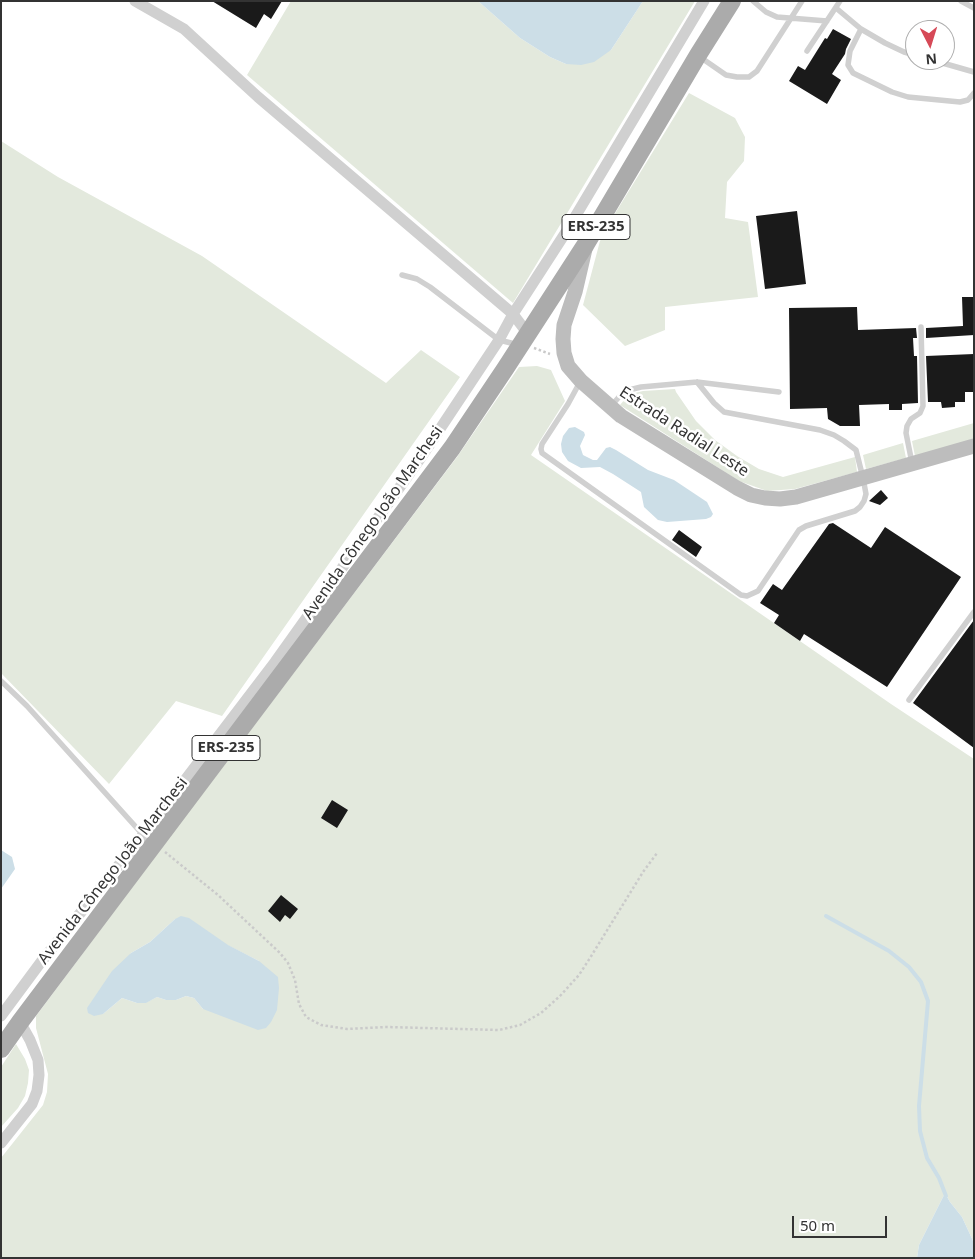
<!DOCTYPE html>
<meta charset="utf-8">
<style>
body{margin:0}
#map{position:relative;width:975px;height:1259px;overflow:hidden;background:#fff;font-family:"Noto Sans",sans-serif}
canvas{display:block}
.frame{position:absolute;inset:0;border:2px solid #333;pointer-events:none}
.north{position:absolute;left:905px;top:20px;width:50px;height:50px;box-sizing:border-box;background:#fff;border:1px solid #adadad;border-radius:50%;rotate:175deg;font-size:14px;font-weight:700;line-height:20px;text-align:center;color:#333}
.north::after{content:'';display:block;margin:auto;width:18px;height:22px;background:#d64957;clip-path:polygon(50% 0,100% 100%,50% 72%,0 100%)}
.scale{position:absolute;left:792px;top:1216px;width:95px;height:22px;box-sizing:border-box;border:2px solid #333;border-top:0;padding-left:6px;font-size:15px;line-height:18px;white-space:nowrap;color:#333;-webkit-text-stroke:4px #fff;paint-order:stroke}
</style>
<div id="map">
<canvas width="975" height="1259"></canvas>
<div class="frame"></div>
<div class="north">N</div>
<div class="scale">50 m</div>
</div>
<script>
const context = document.querySelector('canvas').getContext('2d');
context.lineJoin = 'round';
function fill(path, color) {
  context.fillStyle = color;
  context.fill(path, 'evenodd');
}
function poly(rows) {
  const path = new Path2D();
  for (const r of rows) {
    path.moveTo(r[0], r[1]);
    for (let i = 2; i < r.length; i += 2) path.lineTo(r[i], r[i + 1]);
  }
  return path;
}
function stroke(path, color, width, dash) {
  context.strokeStyle = color;
  context.lineWidth = width;
  context.lineCap = dash ? 'butt' : 'round';
  context.setLineDash(dash || []);
  context.stroke(path);
}
function label(font, color, halo, rows, align = 'center') {
  context.font = font + ' "Noto Sans",sans-serif';
  context.lineWidth = 5;
  context.setLineDash([]);
  context.textBaseline = 'middle';
  context.strokeStyle = halo;
  context.fillStyle = color;
  for (const [text, x, y, turn = 0] of rows) {
    context.save();
    context.translate(x, y);
    context.rotate((+turn || 0) * Math.PI / 180);
    context.textAlign = isNaN(turn) ? turn : align;
    if (halo) context.strokeText(text, 0, 0);
    context.fillText(text, 0, 0);
    context.restore();
  }
}
const green = poly([
 [291,1,478,1,520,38,550,57,566,64,611,50,643,1,695,1,513,303,247,75],
 [689,93,735,118,745,137,744,161,727,182,725,218,748,222,758,297,665,307,665,330,625,346,583,305,600,241,611,220],
 [1,141,58,177,202,256,386,383,421,350,460,377,222,716,176,701,109,784,1,673],
 [537,366,551,370,565,401,531,455,891,704,974,759,974,1243,962,1217,950,1202,945,1193,919,1245,917,1258,1,1258,1,1158,43,1105,47,1092,48,1074,36,1028,36,1016,166,842,457,457,519,367],
 [175,919,259,961,203,1009,194,998,186,996,176,1000,166,1000,157,997,145,1003,137,1003,122,998,103,1014,131,953,150,942],
 [675,389,676,392,696,421,715,440,737,456,759,469,783,477,855,457,857,472,795,489,767,491,739,481,620,405,625,399,631,394,643,391],
 [974,423,974,439,915,456,912,441],
 [903,443,906,458,866,469,863,455],
 [16,1044,25,1059,29,1070,28,1083,25,1096,18,1108,1,1127,1,1067]
]);
const water = poly([
 [478,1,643,1,611,50,594,62,581,65,566,64,550,57,520,38],
 [575,427,584,432,585,435,580,446,583,455,593,460,597,460,606,448,610,447,616,450,648,470,674,480,707,502,713,514,711,517,706,519,667,522,658,520,644,507,641,492,613,474,600,467,581,468,568,461,562,452,561,444,563,436,569,428],
 [1,850,12,857,15,869,1,889],
 [181,916,189,918,228,945,259,961,278,977,279,988,277,1010,271,1022,266,1028,258,1030,203,1009,194,998,186,996,176,1000,166,1000,157,997,146,1003,137,1003,122,998,103,1014,94,1016,88,1013,87,1008,112,971,131,953,150,942,175,919],
 [945,1193,950,1202,962,1217,974,1243,974,1258,917,1258,919,1245]
]);
const stream = poly([
 [826,916,889,951,909,967,921,982,928,1001,919,1106,920,1131,927,1158,939,1178,946,1196]
]);
const building = poly([
 [212,1,282,1,271,19,264,14,256,28],
 [833,29,851,39,846,49,845,54,832,74,841,80,827,104,789,81,798,66,805,70,825,38,827,39],
 [797,211,806,284,765,289,756,216],
 [962,297,974,297,974,335,926,338,926,328,963,326],
 [857,307,858,330,916,328,917,338,913,338,914,356,917,356,918,403,902,404,902,410,889,410,889,404,859,405,860,426,840,426,828,419,827,408,790,409,789,308],
 [974,354,974,392,965,392,965,402,955,402,955,407,942,408,941,402,928,402,926,356],
 [881,490,888,498,880,505,869,501],
 [833,523,871,548,885,527,961,577,887,687,804,634,800,641,774,623,779,615,760,603,773,584,782,590,829,524],
 [679,530,702,547,696,557,672,540],
 [974,620,974,748,913,703],
 [332,800,348,810,337,828,321,818],
 [281,895,298,909,290,919,285,915,280,922,268,911]
]);
const path = poly([
 [534,348,550,354],
 [165,852,218,895,280,953,288,963,295,980,299,1004,306,1017,321,1025,347,1029,387,1027,499,1030,520,1025,541,1013,560,996,579,975,590,958,643,872,657,853]
]);
const lane = poly([
 [753,1,766,12,777,17,827,21],
 [961,1,974,8],
 [836,8,861,29,885,43,904,52,915,55],
 [861,29,850,51,848,65,853,73,892,92,908,97,960,102,968,100,974,93],
 [807,51,840,1],
 [700,57,726,75,737,77,749,77,757,71,802,1],
 [932,60,974,72],
 [402,275,417,279,430,287,499,340,519,345],
 [580,382,568,404,542,444,541,449,542,453,741,595,747,596,758,591,799,530,806,526,855,511,860,507,864,501,866,494,863,478,856,450,844,441,834,435,820,430,724,412,714,403,697,382],
 [611,406,619,397,629,390,641,387,697,382,779,392],
 [912,463,906,433,907,426,911,419,920,413,923,406,921,327],
 [1,681,27,706,144,836],
 [909,700,974,612]
]);
const street = poly([
 [135,1,184,29,258,97,513,314,528,334],
 [1,1016,41,962,143,835,275,662,422,456,499,340,513,314,566,232,704,1],
 [1,1143,32,1104,37,1091,39,1075,38,1060,30,1040,20,1022]
]);
const secondary = poly([
 [585,249,575,292,564,325,563,339,564,353,568,366,581,381,621,416,737,488,751,495,765,498,780,499,796,497,974,446]
]);
const primary = poly([
 [1,1049,20,1022,452,448,505,369,586,244,698,55,732,1]
]);
const shields = [
 [596,227,68],
 [226,748,68]
];
const shieldNames = [
 ["ERS-235",596,227],
 ["ERS-235",226,748]
];
const streetNames = [
 ["Estrada Radial Leste",684,432,33],
 ["Avenida Cônego João Marchesi",373,523,-55],
 ["Avenida Cônego João Marchesi",113,871,-52]
];
fill(green, '#e3e9dd');
fill(water, '#ccdee7');
stroke(stream, '#ccdee7', 4);
fill(building, '#1a1a1a');
stroke(path, '#cacaca', 2.5, [2.5, 2.5]);
stroke(lane, '#d0d0d0', 5.5);
stroke(street, '#d0d0d0', 11);
stroke(secondary, '#bdbdbd', 15);
stroke(primary, '#ababab', 18);
for (const [x, y, w] of shields) {
  const box = new Path2D();
  box.roundRect(x - w / 2, y - 12.5, w, 25, 4);
  context.fillStyle = '#fff';
  context.fill(box);
  stroke(box, '#333', 1);
}
label('bold 15px', '#333', null, shieldNames);
label('16px', '#333', '#fff', streetNames);
</script>
